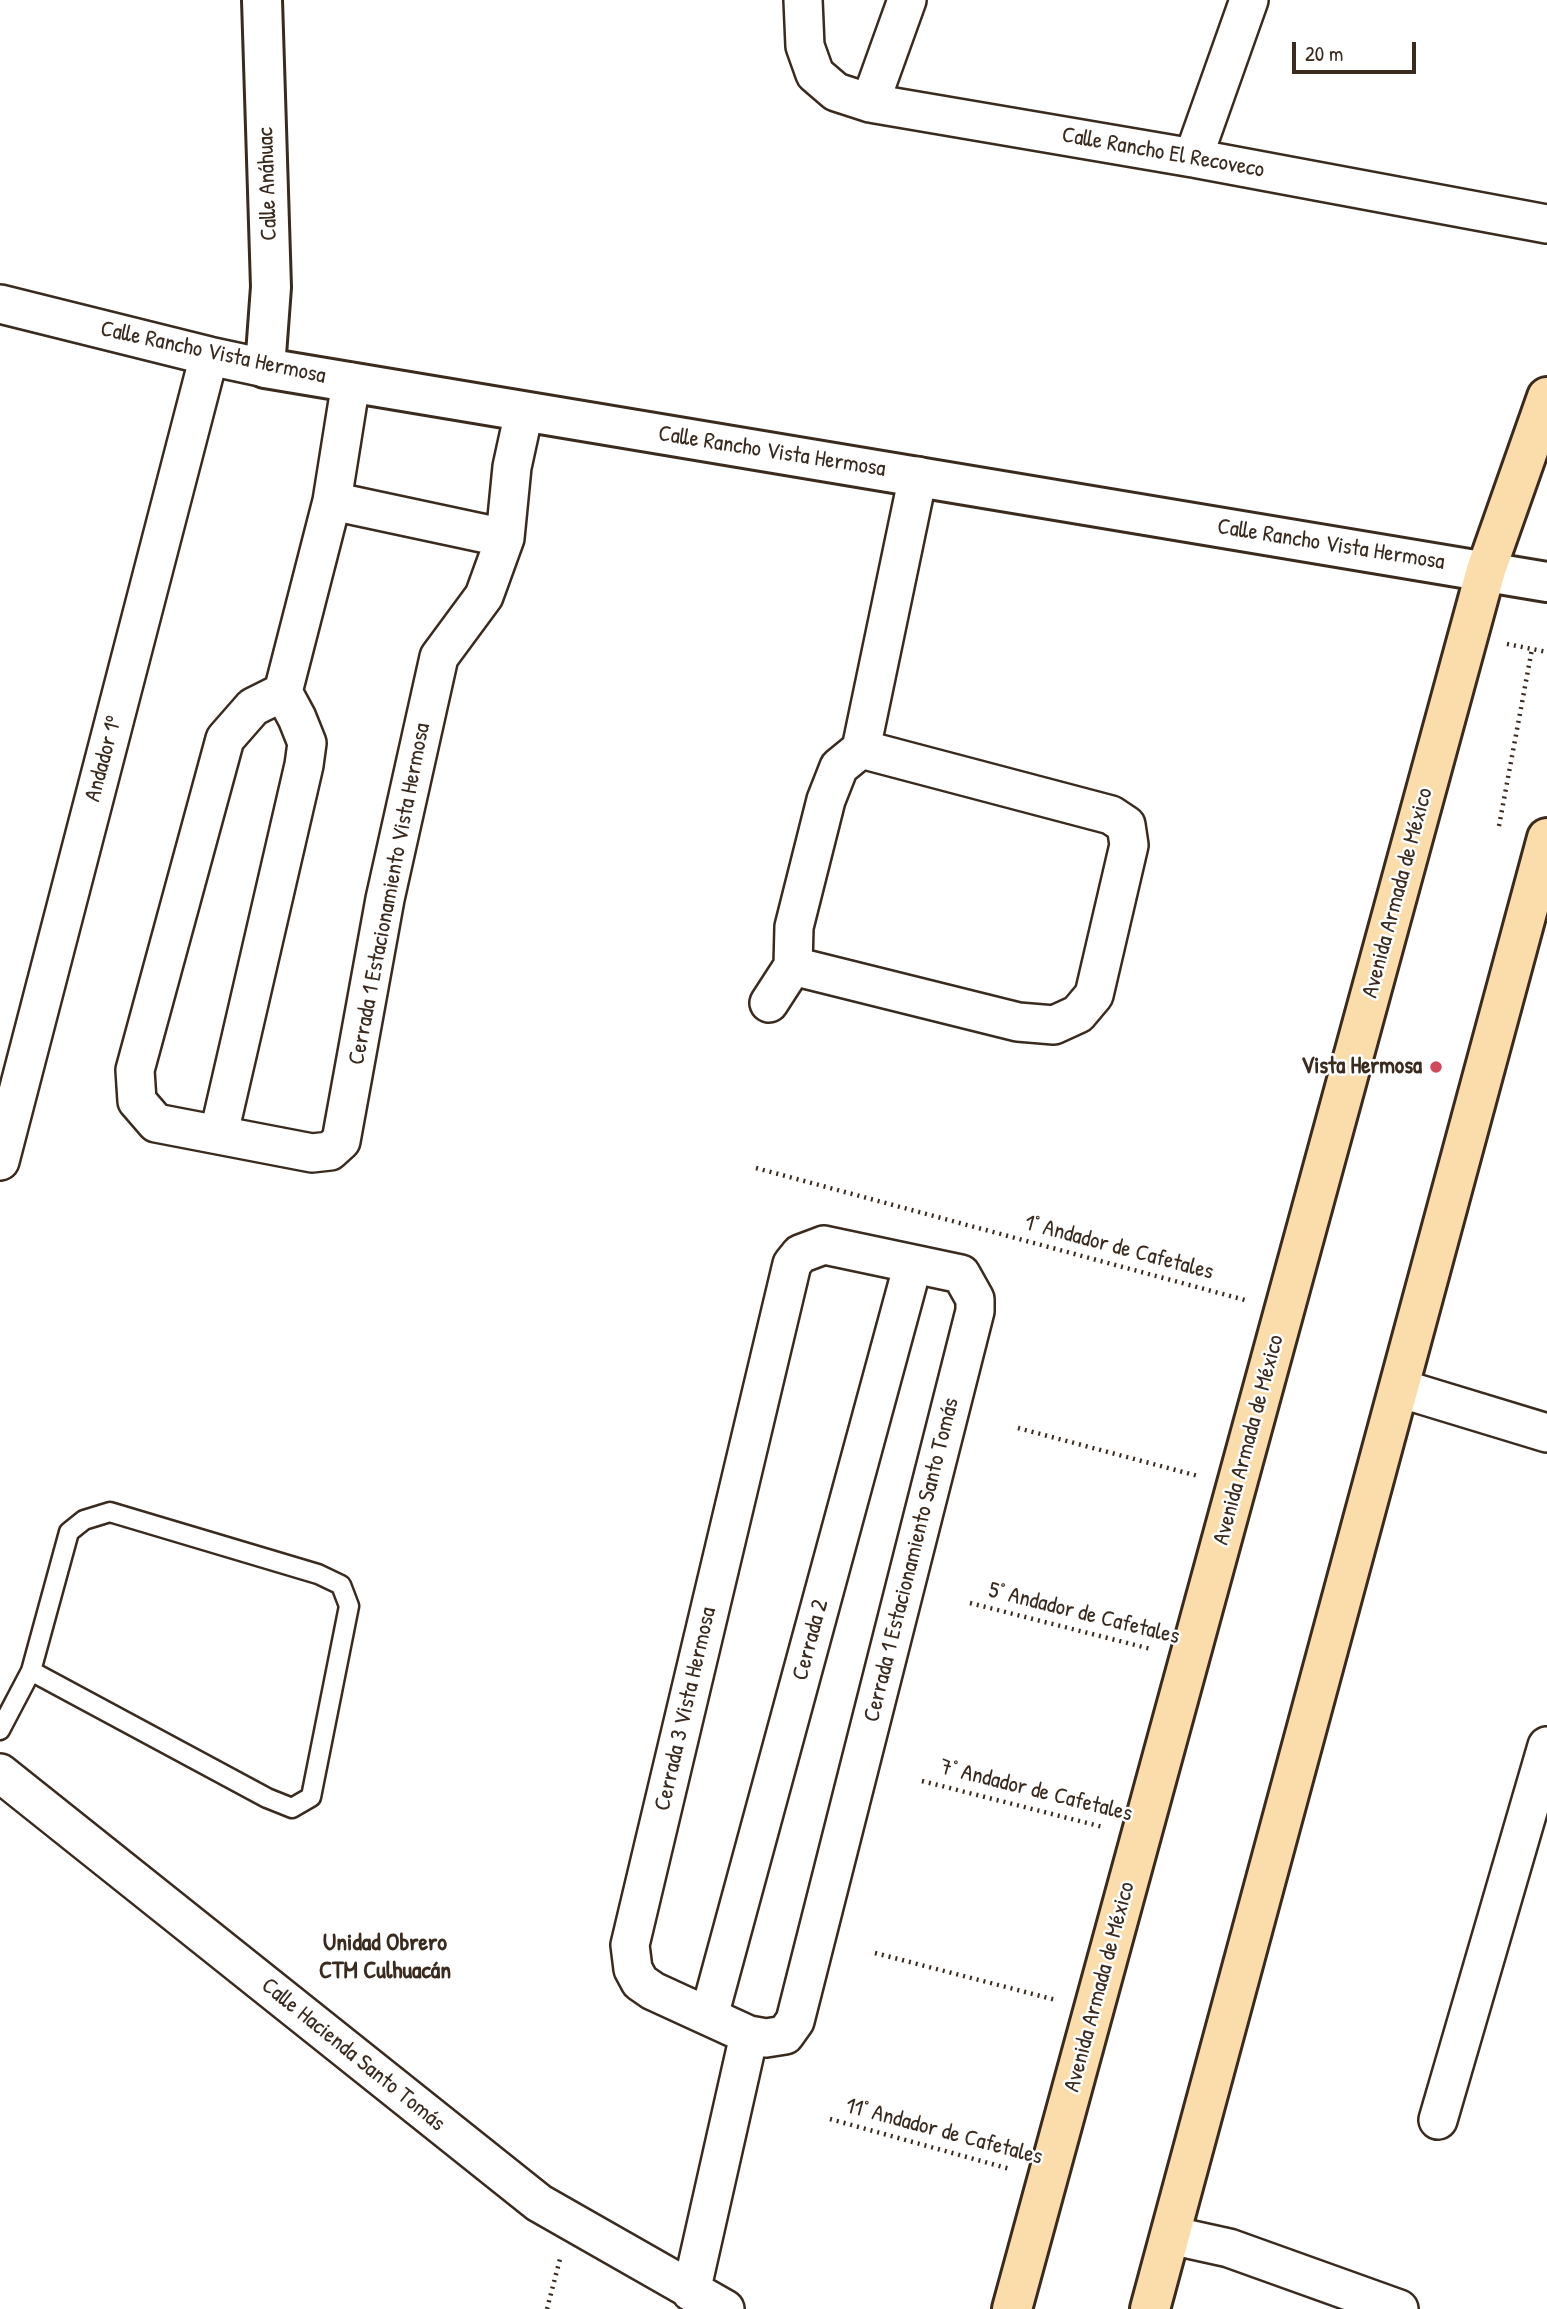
<!DOCTYPE html>
<meta charset="utf-8">
<style>
body{margin:0}
#map{position:relative;width:1547px;height:2309px;overflow:hidden;background:#fff;font-family:"Patrick Hand",sans-serif}
canvas{display:block}
.scale{position:absolute;left:1292px;top:42px;width:124px;height:32px;box-sizing:border-box;border:4px solid #3b2a1e;border-top:0;padding-left:9px;font-size:21px;line-height:24px;white-space:nowrap;color:#3b2a1e;-webkit-text-stroke:5px #fff;paint-order:stroke}
</style>
<div id="map">
<canvas width="1547" height="2309"></canvas>
<div class="scale">20 m</div>
</div>
<script>
const context = document.querySelector('canvas').getContext('2d');
context.lineJoin = 'round';
function poly(rows) {
  const path = new Path2D();
  for (const r of rows) {
    path.moveTo(r[0], r[1]);
    for (let i = 2; i < r.length; i += 2) path.lineTo(r[i], r[i + 1]);
  }
  return path;
}
function stroke(path, color, width, dash) {
  context.strokeStyle = color;
  context.lineWidth = width;
  context.lineCap = dash ? 'butt' : 'round';
  context.setLineDash(dash || []);
  context.stroke(path);
}
function label(font, color, halo, rows, align = 'center') {
  context.font = font + ' "Patrick Hand",sans-serif';
  context.lineWidth = 5;
  context.setLineDash([]);
  context.textBaseline = 'middle';
  context.strokeStyle = halo;
  context.fillStyle = color;
  for (const [text, x, y, turn = 0] of rows) {
    context.save();
    context.translate(x, y);
    context.rotate((+turn || 0) * Math.PI / 180);
    context.textAlign = isNaN(turn) ? turn : align;
    if (halo) context.strokeText(text, 0, 0);
    context.fillText(text, 0, 0);
    context.restore();
  }
}
const path = poly([
 [1507,644,1547,652],
 [1499,826,1532,649],
 [756,1168,1245,1300],
 [1018,1428,1198,1476],
 [970,1603,1151,1649],
 [922,1781,1103,1827],
 [875,1953,1056,2000],
 [830,2119,1010,2169],
 [547,2309,560,2259]
]);
const service = poly([
 [0,1730,31,1671,69,1532,84,1520,110,1512,318,1574,341,1585,349,1606,311,1797,292,1808,267,1798,31,1671]
]);
const minor = poly([
 [803,0,805,46,815,74,836,92,870,103,1193,158,1547,224],
 [870,103,907,0],
 [1193,158,1249,0],
 [0,304,209,356,265,368],
 [332,501,505,538,484,596,439,657,385,899,341,1141,330,1151,312,1153,156,1123,137,1101,135,1070,225,739,253,707,283,692,332,501,351,382],
 [505,538,512,467,524,412],
 [793,966,1018,1022,1054,1025,1078,1014,1094,995,1129,845,1126,825,1111,815,861,749],
 [769,1003,793,966,794,927,826,800,839,767,861,749,918,476],
 [219,1133,304,765,307,743,297,718,283,692],
 [0,1161,209,356],
 [824,1245,961,1274,975,1299,975,1311,795,2021,785,2035,766,2038,749,2035,653,1991,640,1982,633,1969,630,1945,792,1264,800,1254,824,1245],
 [1399,1388,1547,1433],
 [0,1773,539,2203,725,2309],
 [709,2016,913,1264],
 [1438,2120,1547,1746],
 [1170,2235,1229,2248,1399,2309],
 [691,2292,749,2035]
]);
const tertiary = poly([
 [262,0,271,287,265,368,1547,582]
]);
const primary = poly([
 [1012,2309,1486,570,1547,397],
 [1150,2309,1547,838]
]);
const markers = [
 [1436,1067,7,"#d1495b"]
];
const streetNames = [
 ["Calle Rancho El Recoveco",1163,153,10],
 ["Calle Anáhuac",268,184,-92],
 ["Calle Rancho Vista Hermosa",213,353,12],
 ["Calle Rancho Vista Hermosa",772,452,9],
 ["Calle Rancho Vista Hermosa",1331,545,9],
 ["Andador 1º",104,759,-75],
 ["Avenida Armada de México",1398,893,-75],
 ["Cerrada 1 Estacionamiento Vista Hermosa",390,894,-79],
 ["1° Andador de Cafetales",1119,1248,15],
 ["Avenida Armada de México",1249,1440,-75],
 ["Cerrada 1 Estacionamiento Santo Tomás",912,1560,-76],
 ["5° Andador de Cafetales",1084,1614,14],
 ["Cerrada 2",811,1640,-75],
 ["Cerrada 3 Vista Hermosa",686,1709,-77],
 ["7° Andador de Cafetales",1036,1791,14],
 ["Avenida Armada de México",1100,1987,-75],
 ["Calle Hacienda Santo Tomás",353,2055,39],
 ["11° Andador de Cafetales",944,2132,15]
];
const poiNames = [
 ["Vista Hermosa",1422,1067]
];
const neighbourhoodNames = [
 ["Unidad Obrero",385,1944],
 ["CTM Culhuacán",385,1972]
];
stroke(service, '#3b2a1e', 23);
stroke(minor, '#3b2a1e', 42);
stroke(tertiary, '#3b2a1e', 44);
stroke(primary, '#3b2a1e', 44);
stroke(path, '#3b2a1e', 4.5, [2, 5]);
stroke(service, '#fff', 18);
stroke(minor, '#fff', 37);
stroke(tertiary, '#fff', 38);
stroke(primary, '#fbddab', 38);
for (const [x, y, r, color] of markers) {
  const dot = new Path2D();
  dot.arc(x, y, r, 0, 2 * Math.PI);
  context.fillStyle = color;
  context.fill(dot);
  stroke(dot, '#fff', 2.5);
}
label('23px', '#3b2a1e', '#fff', streetNames);
label('bold 23px', '#3b2a1e', '#fff', poiNames, 'right');
label('bold 24px', '#3b2a1e', '#fff', neighbourhoodNames);
</script>
